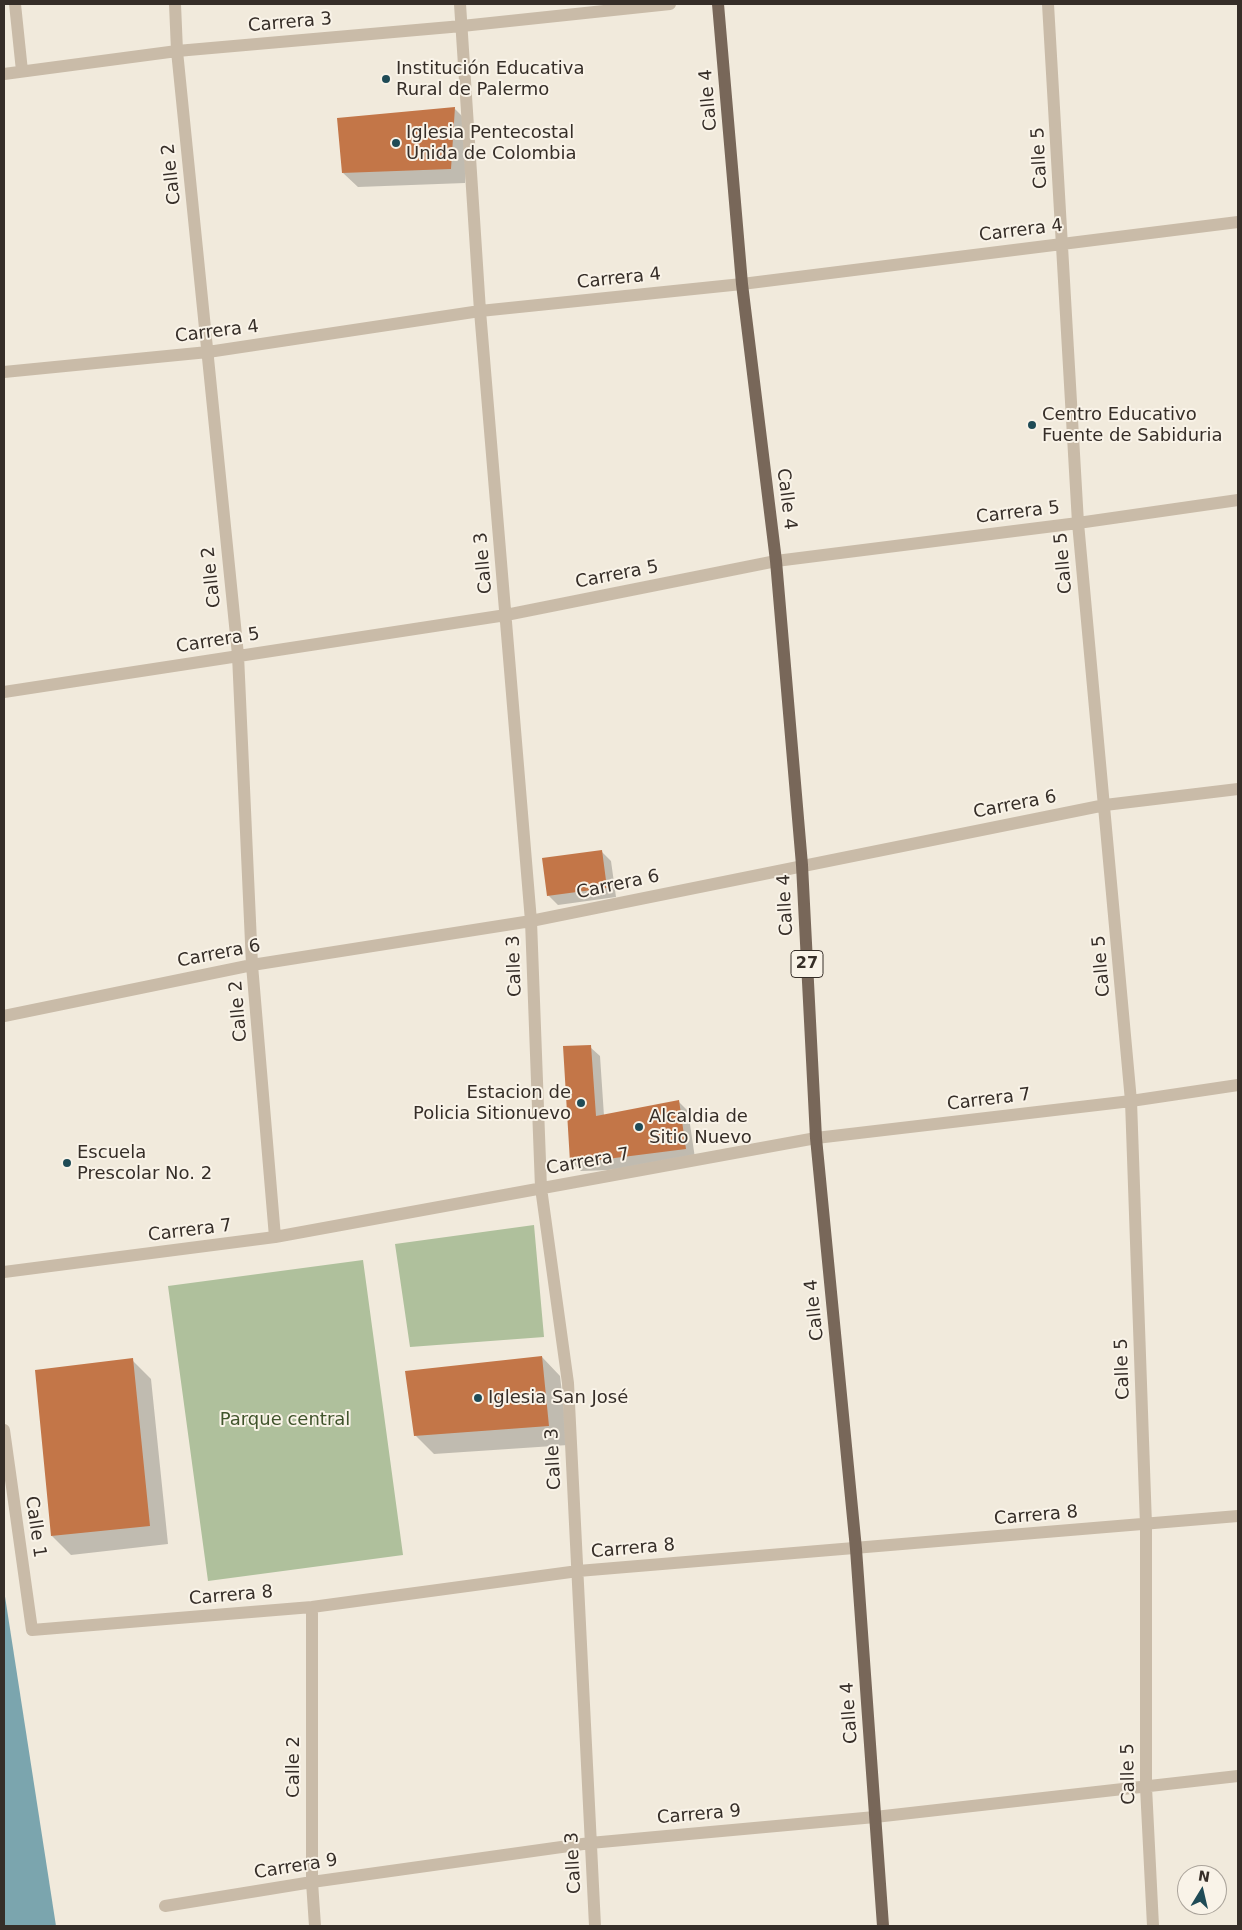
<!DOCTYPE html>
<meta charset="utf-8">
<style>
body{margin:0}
#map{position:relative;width:1242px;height:1930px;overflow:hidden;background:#f1eadc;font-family:"DejaVu Sans",sans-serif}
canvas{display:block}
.frame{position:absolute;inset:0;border:5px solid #362e28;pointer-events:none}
.north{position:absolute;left:1177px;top:1865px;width:50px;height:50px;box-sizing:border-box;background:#f9f3e8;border:1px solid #aba49b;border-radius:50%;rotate:9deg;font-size:14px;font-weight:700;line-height:20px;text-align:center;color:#362e28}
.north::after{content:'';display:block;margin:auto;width:18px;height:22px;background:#1f4b56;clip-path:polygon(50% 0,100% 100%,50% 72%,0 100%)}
</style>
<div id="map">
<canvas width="1242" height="1930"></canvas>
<div class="frame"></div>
<div class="north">N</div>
</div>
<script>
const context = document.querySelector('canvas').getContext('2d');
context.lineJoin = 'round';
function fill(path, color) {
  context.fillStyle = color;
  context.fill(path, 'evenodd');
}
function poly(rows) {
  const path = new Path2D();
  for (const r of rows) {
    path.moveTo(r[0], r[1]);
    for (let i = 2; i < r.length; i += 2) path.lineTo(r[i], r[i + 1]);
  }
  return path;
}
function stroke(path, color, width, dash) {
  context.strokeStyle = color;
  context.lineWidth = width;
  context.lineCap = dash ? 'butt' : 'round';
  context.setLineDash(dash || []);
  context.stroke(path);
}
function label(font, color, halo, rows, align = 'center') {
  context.font = font + ' "DejaVu Sans",sans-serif';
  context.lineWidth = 4;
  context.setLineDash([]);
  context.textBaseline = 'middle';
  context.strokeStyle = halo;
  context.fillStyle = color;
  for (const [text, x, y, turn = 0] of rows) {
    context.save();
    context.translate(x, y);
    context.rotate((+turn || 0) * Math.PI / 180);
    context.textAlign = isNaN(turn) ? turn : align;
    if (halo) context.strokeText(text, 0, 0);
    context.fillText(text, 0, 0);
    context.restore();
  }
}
const green = poly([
 [534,1225,544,1337,410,1347,395,1244],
 [363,1260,403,1555,208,1581,168,1286]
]);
const water = poly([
 [4,1590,56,1926,4,1926]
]);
const shadow = poly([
 [454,108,469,123,465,183,358,187,343,173],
 [601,851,611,861,616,897,558,905,548,895],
 [590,1047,600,1056,604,1116,678,1101,688,1111,695,1158,609,1170,581,1171,571,1162],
 [542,1357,560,1376,568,1445,434,1454,415,1435],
 [132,1360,151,1379,168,1544,71,1555,52,1536]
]);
const building = poly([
 [455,107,451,169,342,173,337,118],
 [602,850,607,888,547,896,542,858],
 [591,1045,596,1116,679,1100,686,1149,599,1160,570,1162,563,1046],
 [542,1356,549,1426,414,1436,405,1371],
 [133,1358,150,1526,51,1536,35,1370]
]);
const minor = poly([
 [15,4,22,71],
 [175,4,177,51,238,655,252,965,275,1237],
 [460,4,480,311,531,921,541,1188,568,1383,595,1926],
 [1048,4,1078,523,1131,1101,1146,1525,1146,1787,1153,1926],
 [4,74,177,51,462,26,670,4],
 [4,372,208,352,480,311,742,284,1238,222],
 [4,692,506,615,776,561,1078,523,1238,500],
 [4,1016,252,965,531,921,1105,805,1238,789],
 [4,1272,275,1237,816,1138,1131,1101,1238,1085],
 [4,1430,32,1630,312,1607,578,1571,1238,1516],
 [312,1607,312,1882,315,1926],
 [165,1906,312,1882,590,1843,875,1817,1238,1776]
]);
const primary = poly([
 [718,4,742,284,776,561,802,865,816,1138,856,1549,883,1926]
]);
const markers = [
 [386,79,5,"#1f4b56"],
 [396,143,5,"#1f4b56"],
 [1032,425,5,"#1f4b56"],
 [581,1103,5,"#1f4b56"],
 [639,1127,5,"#1f4b56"],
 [67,1163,5,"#1f4b56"],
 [478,1398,5,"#1f4b56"]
];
const shields = [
 [807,964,32]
];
const shieldNames = [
 ["27",807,964]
];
const streetNames = [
 ["Carrera 3",290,23,-5],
 ["Calle 4",709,100,-95],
 ["Calle 5",1040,158,-93],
 ["Calle 2",172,174,-96],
 ["Carrera 4",1021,231,-7],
 ["Carrera 4",619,279,-6],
 ["Carrera 4",217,332,-7],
 ["Calle 4",786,499,83],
 ["Carrera 5",1018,513,-7],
 ["Calle 3",484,563,-95],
 ["Calle 5",1064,563,-95],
 ["Carrera 5",617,575,-11],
 ["Calle 2",212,577,-96],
 ["Carrera 5",218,641,-9],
 ["Carrera 6",1015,805,-11],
 ["Carrera 6",618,885,-12],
 ["Calle 4",786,905,-93],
 ["Carrera 6",219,954,-11],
 ["Calle 3",515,966,-92],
 ["Calle 5",1102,966,-95],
 ["Calle 2",239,1011,-95],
 ["Carrera 7",989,1100,-7],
 ["Carrera 7",588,1162,-10],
 ["Carrera 7",190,1231,-7],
 ["Calle 4",815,1310,-96],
 ["Calle 5",1123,1369,-92],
 ["Calle 3",554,1459,-93],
 ["Carrera 8",1036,1516,-5],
 ["Calle 1",35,1527,82],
 ["Carrera 8",633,1549,-5],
 ["Carrera 8",231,1596,-5],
 ["Calle 4",850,1713,-94],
 ["Calle 2",294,1767,-90],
 ["Calle 5",1129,1774,-91],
 ["Carrera 9",699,1815,-5],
 ["Calle 3",574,1863,-93],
 ["Carrera 9",296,1867,-9]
];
const poiNames = [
 ["Institución Educativa",396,69],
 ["Rural de Palermo",396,90],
 ["Iglesia Pentecostal",406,133],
 ["Unida de Colombia",406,154],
 ["Centro Educativo",1042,415],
 ["Fuente de Sabiduria",1042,436],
 ["Estacion de",571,1093,"right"],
 ["Policia Sitionuevo",571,1114,"right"],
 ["Alcaldia de",649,1117],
 ["Sitio Nuevo",649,1138],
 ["Escuela",77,1153],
 ["Prescolar No. 2",77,1174],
 ["Iglesia San José",488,1398]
];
const parkNames = [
 ["Parque central",285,1420]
];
fill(green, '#afc09c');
fill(water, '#7ba5ae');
fill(shadow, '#0003');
fill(building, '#c37648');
stroke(minor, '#c9bba8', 12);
stroke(primary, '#786759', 12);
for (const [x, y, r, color] of markers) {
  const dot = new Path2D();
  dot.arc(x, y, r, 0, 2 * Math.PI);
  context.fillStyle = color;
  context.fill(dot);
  stroke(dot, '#f9f3e8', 2);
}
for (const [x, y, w] of shields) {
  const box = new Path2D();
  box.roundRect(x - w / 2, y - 13.5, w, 27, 4);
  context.fillStyle = '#f9f3e8';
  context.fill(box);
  stroke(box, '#362e28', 1);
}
label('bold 16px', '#362e28', null, shieldNames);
label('18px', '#362e28', '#f9f3e8', streetNames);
label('18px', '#362e28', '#f9f3e8', poiNames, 'left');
label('18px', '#40542c', '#f9f3e8', parkNames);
</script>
